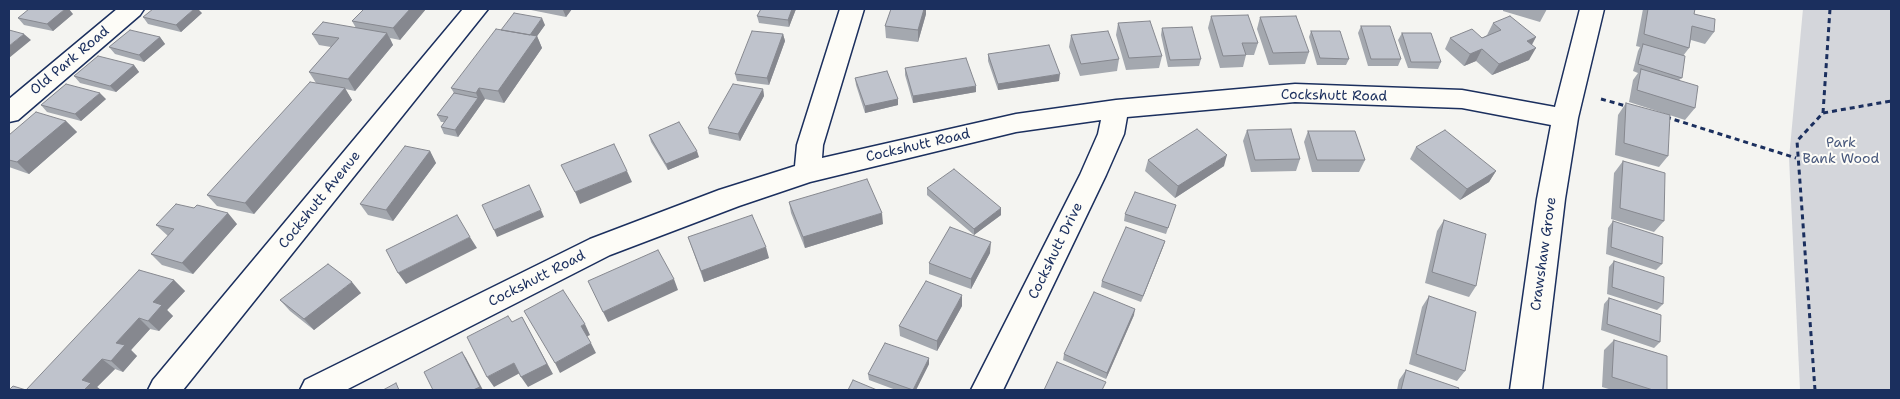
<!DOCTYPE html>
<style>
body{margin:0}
#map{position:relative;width:1900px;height:399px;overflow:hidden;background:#f4f4f1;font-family:"Shantell Sans",sans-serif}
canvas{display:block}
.frame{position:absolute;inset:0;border:10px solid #1b2f5e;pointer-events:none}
</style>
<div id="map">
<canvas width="1900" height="399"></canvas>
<div class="frame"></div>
</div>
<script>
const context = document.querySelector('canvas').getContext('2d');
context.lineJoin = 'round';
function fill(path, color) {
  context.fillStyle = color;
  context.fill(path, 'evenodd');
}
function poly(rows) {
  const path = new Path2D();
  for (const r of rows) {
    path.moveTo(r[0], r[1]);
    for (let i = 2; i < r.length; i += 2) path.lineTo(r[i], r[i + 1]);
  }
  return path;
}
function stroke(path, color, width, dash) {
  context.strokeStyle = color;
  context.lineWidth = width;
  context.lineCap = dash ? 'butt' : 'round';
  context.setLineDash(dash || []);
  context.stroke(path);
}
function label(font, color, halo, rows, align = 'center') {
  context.font = font + ' "Shantell Sans",sans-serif';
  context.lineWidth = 4;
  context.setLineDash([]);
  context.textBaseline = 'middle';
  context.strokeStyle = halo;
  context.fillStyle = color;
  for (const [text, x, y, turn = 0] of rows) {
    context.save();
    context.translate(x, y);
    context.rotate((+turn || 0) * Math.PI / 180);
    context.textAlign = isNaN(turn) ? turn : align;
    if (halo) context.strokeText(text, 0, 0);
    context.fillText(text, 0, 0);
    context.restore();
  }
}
const green = poly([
 [1803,9,1891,9,1891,390,1800,390,1789,158]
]);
const path = poly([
 [1601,99,1626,106],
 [1823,113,1830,9],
 [1666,117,1796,158],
 [1815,390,1797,141,1823,113,1891,101]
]);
const minor = poly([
 [117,9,144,9,140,15,18,120,9,122,9,99,117,9],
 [463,9,488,9,183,390,148,390,153,380,463,9],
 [840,9,864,9,823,145,822,158,1016,114,1116,100,1295,84,1462,90,1555,107,1580,9,1604,9,1578,118,1565,199,1542,390,1510,390,1537,199,1551,125,1462,108,1295,102,1127,117,1124,134,1106,175,1003,390,971,390,1080,175,1098,134,1101,120,1016,132,810,182,739,206,610,255,346,390,300,390,305,380,590,239,719,190,795,166,797,145,840,9]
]);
const wall = poly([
 [426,9,400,40,390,38,393,45,355,91,345,89,352,100,254,214,217,206,207,195,316,83,309,72,331,47,319,45,312,34,356,28,352,21],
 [526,9,572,9,566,17],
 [796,9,789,27,759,23,757,16],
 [891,9,926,9,926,14,918,42,886,38,885,26],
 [1503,9,1547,9,1540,22,1503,11],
 [1643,9,1695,9,1694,14,1714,32,1705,44,1691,40,1689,48,1683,56,1682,78,1679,80,1695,108,1685,120,1629,102,1633,80,1638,73,1633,71,1638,51,1640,47,1636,46],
 [202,13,181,32,148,24,143,17],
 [73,14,53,31,24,25,18,18],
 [1211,16,1258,43,1254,55,1246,55,1243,67,1220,68,1208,28],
 [1260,17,1309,52,1305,64,1269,65,1257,29],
 [1118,23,1162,56,1159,68,1126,70,1116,35],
 [1493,23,1536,37,1532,45,1529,60,1492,75,1476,61,1464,66,1445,49,1450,38,1482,38,1487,35],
 [545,25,537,36,542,48,504,103,485,99,458,137,444,134,441,127,444,122,441,122,437,115,454,93,451,88,501,30],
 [1361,26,1401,59,1398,66,1368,66,1358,33],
 [1162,28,1201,59,1199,66,1168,67,1161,35],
 [1311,31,1349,59,1346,65,1317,65,1309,37],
 [1402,33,1441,62,1438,69,1408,68,1398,40],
 [783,34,785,41,769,85,737,81,735,74],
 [1071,35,1119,59,1117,71,1080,76,1069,47],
 [160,37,165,44,144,62,115,54,109,47],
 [988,54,1059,81,998,90,988,61],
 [134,65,139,72,116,92,80,83,74,76],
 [905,68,976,92,913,103,905,75],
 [855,78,898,99,898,105,865,113,856,85],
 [763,89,764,96,740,141,709,134,708,128],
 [106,99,81,121,47,112,41,105],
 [1626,103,1668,156,1659,167,1615,155,1618,115],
 [66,121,77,132,29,174,9,167,9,135],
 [1247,130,1300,159,1296,171,1251,172,1243,141],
 [1308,131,1365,160,1359,172,1312,172,1304,142],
 [649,135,699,157,668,170,651,142],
 [1416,147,1496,171,1489,182,1460,200,1410,159],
 [430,151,436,163,393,221,368,215,360,204],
 [1148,160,1224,166,1175,198,1145,171],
 [1623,161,1664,221,1654,232,1611,219,1614,173],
 [927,188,1001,215,974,235,927,195],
 [789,202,883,224,805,248,791,213],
 [1176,205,1166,234,1124,221,1125,214],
 [1444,220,1476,286,1469,297,1425,283,1437,231],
 [1613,221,1662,264,1656,270,1606,254,1608,228],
 [237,224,193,274,162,265,151,254,168,236,156,225],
 [688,237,769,258,704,282],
 [1165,241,1163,247,1141,302,1101,287,1102,281],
 [990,253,971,289,929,274,929,263],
 [1614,261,1663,304,1657,310,1607,294,1609,267],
 [174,280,185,291,167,310,173,316,159,331,150,329,131,350,137,356,123,372,115,369,97,387,101,390,9,390,26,390],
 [361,293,314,330,290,311,280,300],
 [1429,296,1465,371,1457,381,1409,364,1422,307],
 [1609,298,1660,342,1654,348,1601,330,1604,304],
 [962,306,937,351,900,336,899,326],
 [1134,315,1106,379,1063,360,1064,354],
 [1614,340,1667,390,1612,390,1602,387,1604,350],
 [929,358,929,364,916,390,896,390,869,380,868,374],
 [1406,370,1458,390,1397,390,1399,380]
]);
const shadedWall = poly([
 [65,9,69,9,73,14,53,31,47,24],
 [194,9,198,9,202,13,181,32,176,25],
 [410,9,426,9,400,40,393,28],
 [564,9,572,9,566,17,563,10],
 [792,9,796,9,789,27,788,20],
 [924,9,926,9,926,14,918,42,918,30],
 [542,18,545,25,530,46,527,39],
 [387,33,393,45,355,91,348,79],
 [24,34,31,40,9,58,9,46],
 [783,34,785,41,769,85,767,78],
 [537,36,542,48,504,103,498,91],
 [160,37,165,44,144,62,139,55],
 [1536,37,1529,49,1527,41],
 [1536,48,1529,60,1492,75,1499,64],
 [1482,49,1476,61,1464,66,1470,54],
 [134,65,139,72,116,92,110,86],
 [1060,74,1059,81,998,90,998,84],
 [976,86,976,92,913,103,913,96],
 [345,88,352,100,254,214,245,203],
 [479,88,485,99,458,137,455,130,478,98,476,93],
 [763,89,764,96,740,141,738,134],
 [100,93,106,99,81,121,75,114],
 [898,99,898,105,865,113,865,106],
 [66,121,77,132,29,174,17,162],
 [430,151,436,163,393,221,386,210],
 [697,151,699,157,668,170,666,164],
 [1227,155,1224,166,1175,198,1178,186],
 [627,171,632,182,580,204,575,192],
 [1496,171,1489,182,1460,200,1467,189],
 [1001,208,1001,215,974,235,974,229],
 [541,210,544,217,497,237,494,230],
 [228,213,237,224,193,274,182,263],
 [882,213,883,224,805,248,803,237],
 [470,237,477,248,406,284,398,273],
 [1165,241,1163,247,1141,302,1143,296],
 [991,242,990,253,971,289,971,279],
 [766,247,769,258,704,282,701,271],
 [674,279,678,290,608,322,603,312],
 [174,280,185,291,167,310,173,316,159,331,148,321,153,302],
 [352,282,361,293,314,330,304,319],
 [962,295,962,306,937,351,937,341],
 [1135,309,1134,315,1106,379,1107,373],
 [522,317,553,374,528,387,521,377],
 [139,318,150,329,131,350,137,356,123,372,111,361,116,343],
 [585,324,590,335,586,337,581,326],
 [591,343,596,353,560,373,555,363],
 [462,352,466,358,483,390,473,390],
 [929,358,929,364,916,390,913,390],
 [102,359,115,369,97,387,101,390,84,390,82,380],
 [514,363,520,373,494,387,487,377]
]);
const building = poly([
 [29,9,65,9,47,24,18,18,29,9],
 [153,9,194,9,176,25,143,17,153,9],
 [364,9,410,9,393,28,352,21,364,9],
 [761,9,792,9,788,20,757,16,761,9],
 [891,9,924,9,918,30,885,26,891,9],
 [1648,9,1695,9,1694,14,1715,19,1714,32,1692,26,1689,48,1644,34,1648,9],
 [514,13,542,18,530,35,501,30,514,13],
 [1248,15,1258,43,1242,43,1246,55,1223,56,1211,16,1248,15],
 [1296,16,1309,52,1273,53,1260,17,1296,16],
 [1510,16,1536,37,1527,41,1536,48,1499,64,1482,49,1470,54,1450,38,1472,29,1482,38,1501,30,1493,23,1510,16],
 [1150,21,1162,56,1129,58,1118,23,1150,21],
 [323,22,387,33,348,79,309,72,339,38,312,34,323,22],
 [1361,26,1390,26,1401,59,1371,59,1361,26],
 [1192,27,1201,59,1170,60,1162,28,1192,27],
 [496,29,537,36,498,91,479,88,476,93,451,88,496,29],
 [9,30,24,34,9,46,9,30],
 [130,30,160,37,139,55,109,47,130,30],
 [752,31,783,34,767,78,735,74,752,31],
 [1108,31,1119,59,1081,64,1071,35,1108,31],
 [1311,31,1340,31,1349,59,1320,58,1311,31],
 [1402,33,1431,33,1441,62,1411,62,1402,33],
 [1643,44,1685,56,1682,78,1638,64,1643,44],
 [1049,45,1060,74,998,84,988,54,1049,45],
 [98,56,134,65,110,86,74,76,98,56],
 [966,58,976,86,913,96,905,68,966,58],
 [1641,69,1698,86,1695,108,1637,90,1641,69],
 [887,71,898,99,865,106,855,78,887,71],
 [310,82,345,88,245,203,207,195,310,82],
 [66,84,100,93,75,114,41,105,66,84],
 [733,84,763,89,738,134,708,128,733,84],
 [454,93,478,98,455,130,441,127,448,117,437,115,454,93],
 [1626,103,1670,115,1668,156,1624,143,1626,103],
 [36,112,66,121,17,162,9,160,9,135,36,112],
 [679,122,697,151,666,164,649,135,679,122],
 [1197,129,1227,155,1178,186,1148,160,1197,129],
 [1291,129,1300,159,1255,160,1247,130,1291,129],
 [1445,130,1496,171,1467,189,1416,147,1445,130],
 [1308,131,1355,131,1365,160,1317,160,1308,131],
 [614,144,627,171,575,192,561,165,614,144],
 [405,146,430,151,386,210,360,204,405,146],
 [1623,161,1665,173,1664,221,1620,208,1623,161],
 [954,169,1001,208,974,229,927,188,954,169],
 [867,179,882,213,803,237,789,202,867,179],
 [529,185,541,210,494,230,482,205,529,185],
 [1135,192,1176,205,1168,228,1125,214,1135,192],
 [176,204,194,208,197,205,228,213,182,263,151,254,174,229,156,225,176,204],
 [457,215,470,237,398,273,386,250,457,215],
 [752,215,766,247,701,271,688,237,752,215],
 [1444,220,1486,234,1476,286,1432,272,1444,220],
 [1613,221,1663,237,1662,264,1611,247,1613,221],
 [950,227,991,242,971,279,929,263,950,227],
 [1126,227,1165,241,1143,296,1102,281,1126,227],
 [658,250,674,279,603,312,588,281,658,250],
 [1614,261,1664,277,1663,304,1612,287,1614,261],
 [328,264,352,282,304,319,280,300,328,264],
 [139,270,174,280,153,302,162,305,148,321,139,318,116,343,125,345,111,361,102,359,82,380,91,383,84,390,9,390,13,386,26,390,139,270],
 [926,281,962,295,937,341,899,326,926,281],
 [563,290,585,324,581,326,591,343,555,363,524,311,563,290],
 [1094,292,1135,309,1107,373,1064,354,1094,292],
 [1429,296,1476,312,1465,371,1416,354,1429,296],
 [1609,298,1661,315,1660,342,1607,324,1609,298],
 [508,316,512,322,522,317,547,364,521,377,514,363,487,377,467,337,508,316],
 [1614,340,1667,356,1667,390,1653,390,1612,377,1614,340],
 [885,343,929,358,913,390,868,374,885,343],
 [462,352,480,387,473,390,433,390,424,372,462,352],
 [1057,362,1106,382,1102,390,1044,390,1057,362],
 [1406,370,1459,388,1458,390,1401,390,1406,370],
 [853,380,877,390,848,390,853,380],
 [396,383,399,390,383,390,396,383]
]);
const streetNames = [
 ["Old Park Road",70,61,-40],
 ["Cockshutt Road",1334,96,1],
 ["Cockshutt Road",918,146,-13],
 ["Cockshutt Avenue",320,200,-51],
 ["Cockshutt Drive",1056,251,-64],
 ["Crawshaw Grove",1544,254,-82],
 ["Cockshutt Road",537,279,-27]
];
const parkNames = [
 ["Park",1841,143],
 ["Bank Wood",1841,159]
];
fill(green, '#d4d6db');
stroke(minor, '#1b2f5e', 3);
stroke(path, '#1b2f5e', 3, [5, 4]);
fill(minor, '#fdfcf7');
fill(wall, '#a4a8af');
fill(shadedWall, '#86888f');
fill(building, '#bfc3cc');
stroke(building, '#86888f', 1);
label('14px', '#1b2f5e', '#fdfcf7', streetNames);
label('14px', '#49597d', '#fdfcf7', parkNames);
</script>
